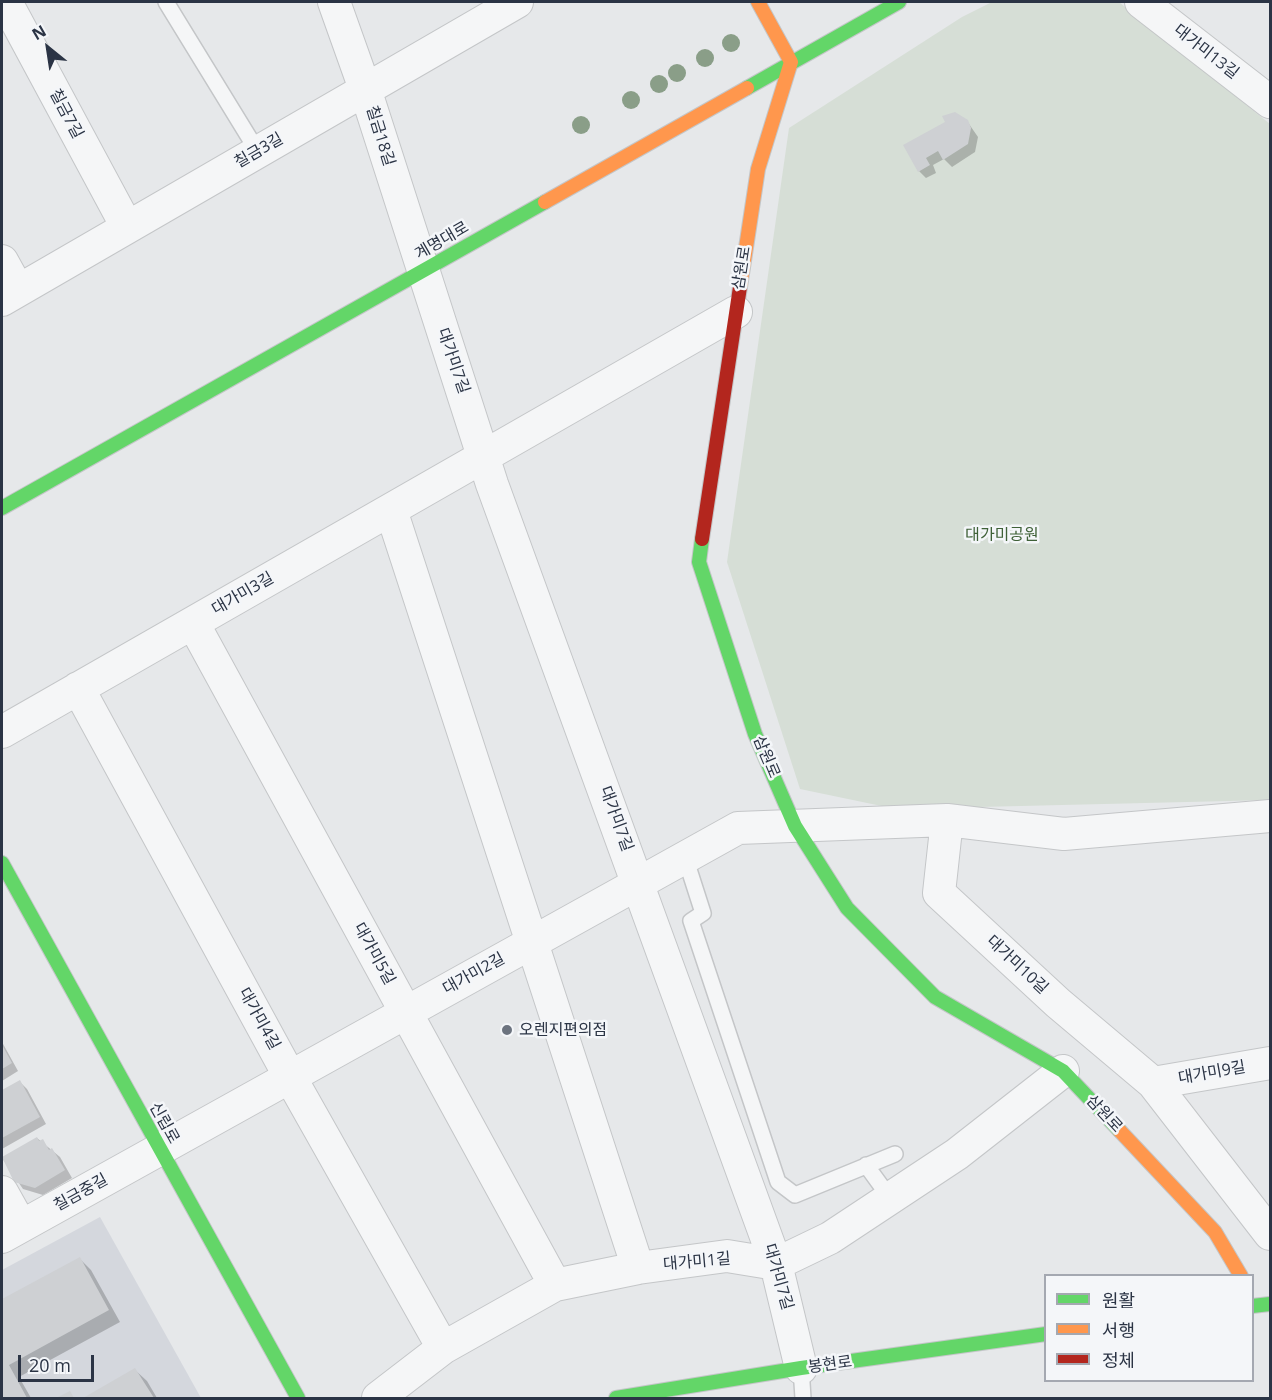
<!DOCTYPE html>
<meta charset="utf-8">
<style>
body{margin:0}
#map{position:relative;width:1272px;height:1400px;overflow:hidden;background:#e6e8ea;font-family:"Open Sans","Noto Sans KR",sans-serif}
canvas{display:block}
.frame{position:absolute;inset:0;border:3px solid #2b3445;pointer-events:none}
.legend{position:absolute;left:1044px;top:1274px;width:210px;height:108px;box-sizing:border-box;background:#f4f6f9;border:2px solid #a4a8b1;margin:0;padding:8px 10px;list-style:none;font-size:18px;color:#2b3445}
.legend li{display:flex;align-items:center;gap:12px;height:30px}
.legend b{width:30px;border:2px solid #a4a8b1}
.north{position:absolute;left:18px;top:18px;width:60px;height:60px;-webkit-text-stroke:4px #f4f6f9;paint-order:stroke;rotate:330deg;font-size:16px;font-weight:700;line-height:24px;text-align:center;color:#2b3445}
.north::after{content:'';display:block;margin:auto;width:21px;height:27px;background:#2b3445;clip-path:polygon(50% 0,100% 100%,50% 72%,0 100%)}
.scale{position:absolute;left:18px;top:1355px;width:76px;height:27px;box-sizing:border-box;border:3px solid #2b3445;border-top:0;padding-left:8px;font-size:18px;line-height:21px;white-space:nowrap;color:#2b3445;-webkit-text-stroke:4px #f4f6f9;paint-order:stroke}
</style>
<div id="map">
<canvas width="1272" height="1400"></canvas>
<div class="frame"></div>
<ul class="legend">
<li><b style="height:8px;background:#63d668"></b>원활</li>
<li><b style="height:8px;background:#ff974d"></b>서행</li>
<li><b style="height:8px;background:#b3261e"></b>정체</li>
</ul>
<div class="north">N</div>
<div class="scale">20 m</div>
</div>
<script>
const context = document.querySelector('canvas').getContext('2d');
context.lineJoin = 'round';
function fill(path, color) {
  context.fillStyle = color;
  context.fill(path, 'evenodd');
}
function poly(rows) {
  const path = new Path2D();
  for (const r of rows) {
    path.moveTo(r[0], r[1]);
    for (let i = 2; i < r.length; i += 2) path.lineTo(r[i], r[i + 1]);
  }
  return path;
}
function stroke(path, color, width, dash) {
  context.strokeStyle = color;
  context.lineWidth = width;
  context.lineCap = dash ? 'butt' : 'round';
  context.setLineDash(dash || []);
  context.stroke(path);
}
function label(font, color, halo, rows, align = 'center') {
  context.font = font + ' "Open Sans","Noto Sans KR",sans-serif';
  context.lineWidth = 5;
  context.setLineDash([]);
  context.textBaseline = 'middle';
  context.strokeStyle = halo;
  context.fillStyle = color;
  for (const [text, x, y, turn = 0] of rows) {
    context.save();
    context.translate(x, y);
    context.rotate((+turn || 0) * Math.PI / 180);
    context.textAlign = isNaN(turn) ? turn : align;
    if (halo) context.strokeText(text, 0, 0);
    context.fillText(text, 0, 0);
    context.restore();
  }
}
const built = poly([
 [100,1217,201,1398,2,1398,2,1270]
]);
const green = poly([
 [992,2,1119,2,1270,124,1270,800,896,809,800,789,727,562,789,128,962,17]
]);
const shadow = poly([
 [969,124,978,137,975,152,952,167,944,159,933,165,936,173,926,178,919,171,905,146],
 [2,1042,18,1071,2,1081],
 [20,1082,27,1089,46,1124,2,1149,2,1092],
 [37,1138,60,1157,72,1178,43,1195,23,1189,2,1158],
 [80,1259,91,1270,120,1322,19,1377,31,1398,2,1398,2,1302],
 [135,1370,147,1381,157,1398,86,1398]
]);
const building = poly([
 [955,112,968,120,971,128,968,144,943,160,938,151,926,158,930,165,918,172,903,145,945,122,942,116],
 [2,1045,12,1063,2,1069],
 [20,1080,40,1117,2,1138,2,1090],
 [37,1137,39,1141,43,1139,49,1150,52,1148,65,1170,35,1188,14,1182,2,1157],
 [80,1257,109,1310,9,1365,27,1398,2,1398,2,1299],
 [135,1368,154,1398,83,1398],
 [70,1391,74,1398,56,1398]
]);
const lane = poly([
 [166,2,258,152],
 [685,857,703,913,691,921,778,1182,795,1195,895,1154],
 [866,1165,890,1198],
 [801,1368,803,1398]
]);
const street = poly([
 [6,2,127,227],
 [334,2,365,89,492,484,776,1264,801,1368],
 [1141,2,1270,102],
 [2,261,18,290],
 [2,300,517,2],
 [391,510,638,1268],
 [193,623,555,1285],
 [78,688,290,1077,443,1348],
 [2,732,736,312],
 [947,820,939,893,1058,1003,1153,1083,1270,1234],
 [1153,1083,1270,1063],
 [2,1192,21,1226],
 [2,1237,738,828,947,820,1064,834,1270,816],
 [378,1398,443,1348,555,1285,638,1268,727,1256,776,1264,830,1238,957,1154,1063,1071]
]);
const fast = poly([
 [747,88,899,2],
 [2,508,545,202],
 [702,539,699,562,755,734,795,826,847,908,935,997,1063,1071,1120,1131],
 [2,863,298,1398],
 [1252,1306,1270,1304],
 [616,1398,801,1368,1046,1334]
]);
const slow = poly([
 [545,202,747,88],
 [740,287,758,169,791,62,758,2],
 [1120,1131,1215,1232,1241,1276]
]);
const jam = poly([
 [702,539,740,287]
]);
const trees = [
 [731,43],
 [705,58],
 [677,73],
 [659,84],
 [631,100],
 [581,125]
];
const markers = [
 [507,1030,6,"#6c737f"]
];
const streetNames = [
 ["대가미13길",1206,52,38],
 ["칠금7길",66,114,62],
 ["칠금18길",380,136,73],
 ["칠금3길",259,151,-30],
 ["계명대로",442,241,-30],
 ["삼원로",742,268,-81],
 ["대가미7길",453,361,71],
 ["대가미3길",243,594,-30],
 ["삼원로",766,757,67],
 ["대가미7길",616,819,70],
 ["대가미5길",374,954,61],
 ["대가미10길",1017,965,43],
 ["대가미2길",474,974,-29],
 ["대가미4길",259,1019,61],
 ["대가미9길",1212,1073,-10],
 ["삼원로",1104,1114,47],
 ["신립로",164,1123,61],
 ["칠금중길",81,1193,-29],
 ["대가미1길",697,1262,-5],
 ["대가미7길",778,1277,74],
 ["봉현로",830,1365,-8]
];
const parkNames = [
 ["대가미공원",1002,535]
];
const poiNames = [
 ["오렌지편의점",519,1030]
];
fill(built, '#d4d7dd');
fill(green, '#d6ded6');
fill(shadow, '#0003');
fill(building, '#ced0d3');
stroke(lane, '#c4c6c8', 18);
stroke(street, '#c4c6c8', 34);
stroke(fast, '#c4c6c8', 16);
stroke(slow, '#c4c6c8', 16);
stroke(jam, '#c4c6c8', 16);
stroke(lane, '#f5f6f7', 15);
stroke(street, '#f5f6f7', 32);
stroke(fast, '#63d668', 14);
stroke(slow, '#ff974d', 14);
stroke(jam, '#b3261e', 14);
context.fillStyle = '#8a9e88';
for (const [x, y] of trees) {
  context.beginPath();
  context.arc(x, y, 9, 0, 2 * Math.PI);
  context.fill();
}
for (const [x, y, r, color] of markers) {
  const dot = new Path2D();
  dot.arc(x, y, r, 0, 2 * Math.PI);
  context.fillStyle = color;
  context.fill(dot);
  stroke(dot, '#f4f6f9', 2);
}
label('16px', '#2b3445', '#f4f6f9', streetNames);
label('16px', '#3f6138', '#f4f6f9', parkNames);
label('16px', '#2b3445', '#f4f6f9', poiNames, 'left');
</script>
